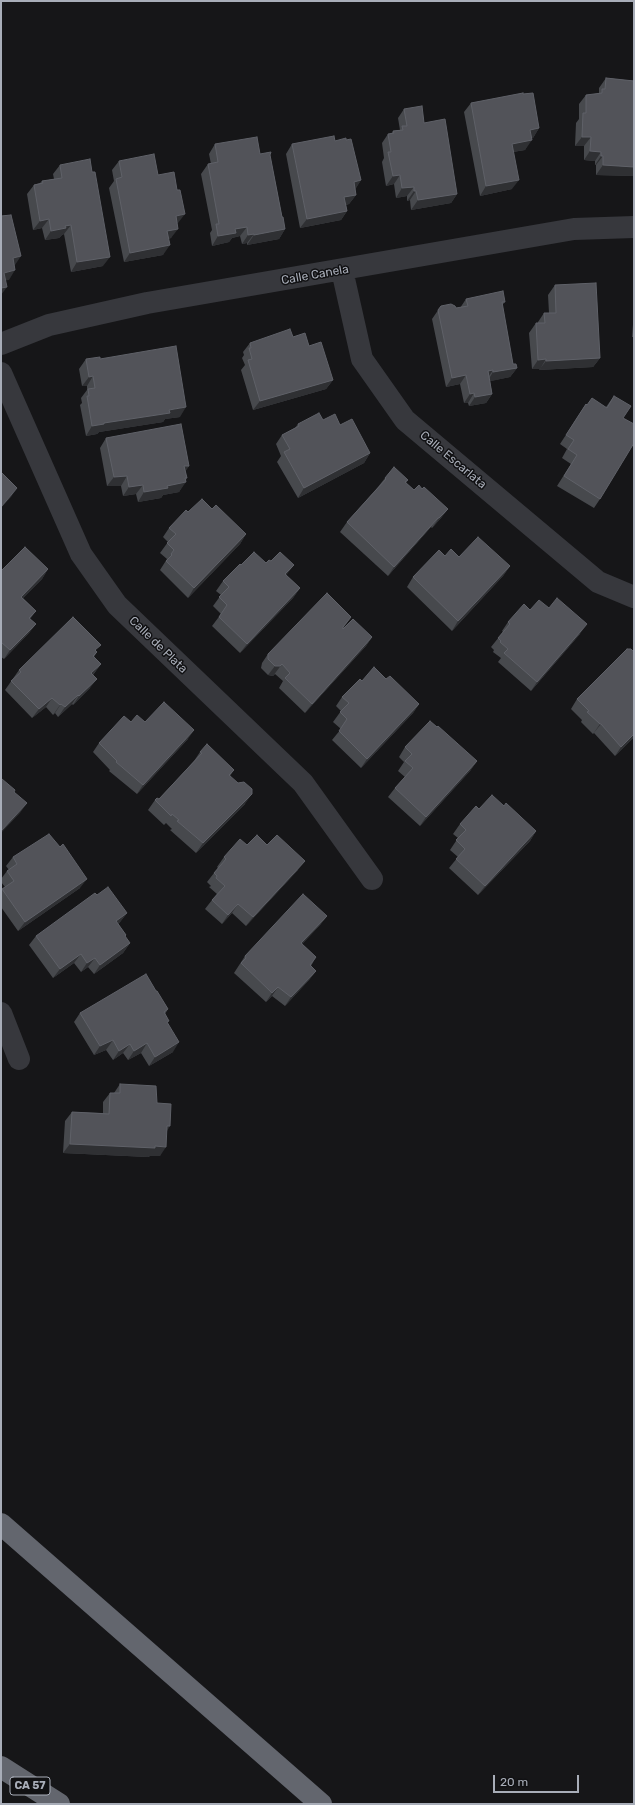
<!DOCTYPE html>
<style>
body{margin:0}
#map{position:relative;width:635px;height:1805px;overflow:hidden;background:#161618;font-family:Rubik,sans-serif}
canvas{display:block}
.frame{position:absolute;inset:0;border:2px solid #a8adb8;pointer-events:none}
.scale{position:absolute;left:493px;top:1775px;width:86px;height:18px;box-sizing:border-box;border:2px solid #a8adb8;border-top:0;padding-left:5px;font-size:12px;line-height:14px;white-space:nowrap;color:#a8adb8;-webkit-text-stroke:3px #111113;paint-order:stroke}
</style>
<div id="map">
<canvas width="635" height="1805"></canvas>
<div class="frame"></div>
<div class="scale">20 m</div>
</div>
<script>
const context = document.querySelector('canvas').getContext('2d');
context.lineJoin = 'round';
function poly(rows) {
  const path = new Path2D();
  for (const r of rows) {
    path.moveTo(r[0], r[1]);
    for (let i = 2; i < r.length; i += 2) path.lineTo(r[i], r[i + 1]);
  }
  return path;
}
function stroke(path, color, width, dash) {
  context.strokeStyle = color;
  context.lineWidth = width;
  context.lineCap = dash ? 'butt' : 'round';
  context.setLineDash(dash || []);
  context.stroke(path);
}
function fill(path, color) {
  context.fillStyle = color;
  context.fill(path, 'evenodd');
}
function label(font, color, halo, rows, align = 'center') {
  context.font = font + ' Rubik,sans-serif';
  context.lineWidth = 3;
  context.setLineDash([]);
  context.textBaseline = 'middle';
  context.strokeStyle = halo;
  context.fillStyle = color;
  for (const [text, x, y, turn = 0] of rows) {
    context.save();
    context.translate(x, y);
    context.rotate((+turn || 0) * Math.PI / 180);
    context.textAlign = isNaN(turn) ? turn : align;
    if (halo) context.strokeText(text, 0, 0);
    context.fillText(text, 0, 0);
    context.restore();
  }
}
const minor = poly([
 [342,270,362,359,405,420,598,582,634,597],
 [1,344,49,325,147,303,574,229,634,227],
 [1,373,81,554,117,605,303,783,372,879],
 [1,1013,19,1059]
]);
const motorway = poly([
 [1,1524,321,1804],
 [1,1767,59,1804]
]);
const wall = poly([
 [606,78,634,81,634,176,596,175,596,165,595,165,595,161,584,160,584,146,575,146,576,123,579,119,579,104,586,95,599,94,599,88],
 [523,94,539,128,533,138,531,138,525,150,513,152,512,189,480,196,464,112,471,103],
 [404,109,424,123,457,194,451,203,411,210,410,200,407,201,407,196,396,198,394,184,386,186,382,162,384,158,382,143,388,134,391,134,393,131,400,130,398,118],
 [335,141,361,180,355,189,356,195,349,204,346,205,347,211,341,220,300,228,286,154,292,144],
 [215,144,260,154,270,155,282,217,285,229,279,239,247,245,247,243,242,244,240,236,232,238,229,242,212,246,210,233,212,230,201,174,208,164,211,164,209,154],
 [119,161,158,175,178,223,177,223,171,238,168,239,163,255,124,262,109,188,114,181,112,170],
 [60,165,103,266,71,272,64,234,62,235,59,238,45,240,42,228,33,230,27,194,34,185,40,183,42,181,54,179,53,174],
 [555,285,600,358,593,367,539,370,540,369,532,369,529,333,536,323,538,323,538,322,544,313,549,313,548,295],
 [466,299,505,302,502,305,513,364,517,368,510,377,490,381,492,394,486,403,469,406,468,403,464,403,460,384,446,387,432,319,441,306,456,308,460,308],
 [634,312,634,337,632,337],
 [293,337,309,346,333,380,326,389,253,410,241,370,245,365,242,358,244,355,243,352,250,343],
 [86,359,100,359,180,417,165,419,163,422,99,432,97,434,86,436,80,405,82,403,81,398,87,390,87,386,82,386,79,369],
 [614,396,623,418,600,499,594,508,557,486,571,464,562,458,567,449,560,444,586,404,587,405,606,407],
 [323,420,340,425,370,453,364,463,298,498,277,462,281,456,276,444,282,435,295,428,298,424],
 [106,438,189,466,185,471,187,478,179,492,163,495,161,498,138,502,136,494,123,496,121,486,107,486,100,448],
 [385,478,408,480,406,483,414,490,422,489,448,509,441,518,432,528,431,527,388,576,340,532,347,522,378,487],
 [212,509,246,534,240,544,188,598,160,570,167,559,160,553,168,542,163,537,169,528,188,512],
 [445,556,459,557,510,566,503,576,452,631,407,587,413,577],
 [271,561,294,565,286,575,300,588,293,598,240,653,212,626,221,614,213,606,221,595,216,591,223,581,241,565,266,563],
 [48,569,42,579,23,598,36,611,30,619,36,624,29,633,4,659,1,657,1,571],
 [530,610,580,634,531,691,498,662,501,658,493,652,494,650,491,647,503,632,502,631,508,622],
 [351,617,343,628,372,637,366,646,305,713,279,688,283,681,275,674,273,676,268,675,261,668,262,663,268,654],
 [96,651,97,652,94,657,101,664,93,675,90,688,73,705,72,704,58,717,55,713,53,715,46,707,32,718,5,690,19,670],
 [634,652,634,737,615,756,594,733,593,734,581,722,582,720,571,709,577,699],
 [386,679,419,704,413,713,361,768,332,740,341,729,333,722,341,711,336,706,342,697,362,681],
 [131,722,145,722,188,739,137,794,109,771,110,770,93,752,99,743],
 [405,747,477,761,470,771,420,826,388,797,395,788,405,777,398,771,404,762,399,757],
 [200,752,234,770,230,776,245,804,196,853,170,830,172,829,166,823,164,825,148,810,155,800,159,799,194,761],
 [504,806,536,831,530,841,478,895,449,868,458,857,450,850,458,838,453,834,460,824,479,809],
 [247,845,267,845,298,870,246,926,232,913,222,924,205,909,212,900,217,894,209,887,211,886,207,882,214,873,218,868,217,867,224,857],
 [13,857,80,888,18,931,1,907,1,891,5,887,1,882,1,879,7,871,9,870,6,866],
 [97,895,127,913,120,922,118,924,126,935,125,937,130,943,123,953,94,974,88,967,81,972,74,963,53,978,29,945,36,936],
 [327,916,320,925,302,944,316,957,311,966,316,971,309,980,285,1006,272,996,266,1002,234,973,245,956],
 [156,991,168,1009,165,1014,167,1023,173,1052,149,1066,141,1053,128,1060,123,1053,113,1060,106,1050,94,1055,74,1022,80,1013],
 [120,1084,157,1103,167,1131,160,1156,150,1156,148,1157,63,1153,65,1121,72,1112,103,1113,103,1102,110,1093,114,1093]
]);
const shadedWall = poly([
 [539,128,533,138,523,139,530,130],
 [582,137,591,137,584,146,575,146],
 [532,140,525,150,505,153,512,144],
 [590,151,601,152,595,161,584,160],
 [601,156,603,156,596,165,595,165],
 [603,165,634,167,634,176,596,175],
 [400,175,394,184,386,186,393,176],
 [361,180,355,190,354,182],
 [519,180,512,189,480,196,486,186],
 [414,187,407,196,396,198,402,188],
 [414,191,416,191,410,200,407,201],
 [457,194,451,203,411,210,418,200],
 [356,195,349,204,338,207,344,197],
 [347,211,341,220,300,228,307,219],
 [185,214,178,223,169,225,176,216],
 [49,219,42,228,33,230,40,221],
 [71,225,64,234,62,235,59,238,45,240,51,231,65,226],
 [247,227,240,236,232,238,229,242,212,246,218,236,235,229],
 [178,229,171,238,160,240,167,231],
 [285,229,279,239,247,245,254,235],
 [254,234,247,243,242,244,248,235],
 [170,245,163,255,124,262,130,253],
 [21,256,15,265,7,267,13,258],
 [110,257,103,266,71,272,77,262],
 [15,270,9,280,1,281,4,273],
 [7,287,1,295,1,288],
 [600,358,593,367,539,370,546,361],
 [546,359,540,369,532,369,538,360],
 [517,368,510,377,487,382,493,372],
 [493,370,487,379,488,371],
 [466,375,460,384,446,387,452,378],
 [93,376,87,386,82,386,89,377],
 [333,380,326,389,253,410,260,401],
 [474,393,468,403,464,403,470,394],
 [492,394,486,403,469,406,475,397],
 [186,407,180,417,165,419,163,422,99,432,97,434,86,436,92,426,104,423],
 [370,453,364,463,298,498,304,488],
 [184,466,189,466,183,475],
 [127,476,121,486,107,486,114,477],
 [185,478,187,478,183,483,186,482,179,492,163,495,161,498,138,502,144,492,167,486],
 [143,485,136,494,123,496,129,487],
 [17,488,11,497,1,508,1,507],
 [448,509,441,518,432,528,439,518],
 [438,518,431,527,388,576,394,567],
 [246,534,240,544,188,598,194,588],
 [294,565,287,574,278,584,285,574],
 [510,566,503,576,452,631,458,621],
 [48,569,42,579,15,606,21,597],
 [300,588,293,598,240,653,247,644],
 [351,617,345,626,336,636,343,627],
 [36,624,29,633,4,659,10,650],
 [587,624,580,634,531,691,537,682],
 [372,637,366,646,305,713,312,704],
 [101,664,94,673,85,683,91,673],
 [282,664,273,676,268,675,275,666],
 [97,679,90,688,73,705,79,696],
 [78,695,72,704,58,717,65,707],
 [52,698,46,707,32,718,39,709],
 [61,704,55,713,53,715,60,705],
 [419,704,413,713,361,768,367,759],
 [600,724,601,724,593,734],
 [194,730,188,739,137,794,143,785],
 [634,734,634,737,615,756,621,747],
 [477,761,470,771,420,826,426,817],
 [252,794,245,804,196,853,203,843],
 [27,803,20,813,1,833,1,831],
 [536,831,530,841,478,895,485,886],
 [305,861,298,870,246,926,253,917],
 [87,879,80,888,18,931,25,922],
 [238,904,232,913,222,924,228,915],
 [127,913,120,922,110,930,116,921],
 [327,916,320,925,295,952,301,943],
 [130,943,123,953,94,974,100,965],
 [81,954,74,963,53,978,60,969],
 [95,958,88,967,81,972,87,963],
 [316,971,309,980,285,1006,291,997],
 [278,987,272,996,266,1002,272,993],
 [113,1040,106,1050,94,1055,100,1046],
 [179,1042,173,1052,149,1066,155,1057],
 [147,1043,141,1053,128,1060,134,1051],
 [130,1044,123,1053,113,1060,119,1051],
 [167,1126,170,1126,164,1136],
 [70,1144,155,1146,166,1147,160,1156,150,1156,148,1157,63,1153]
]);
const building = poly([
 [606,78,634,81,634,167,603,165,603,156,601,156,601,152,590,151,591,137,582,137,583,113,586,113,586,95,602,93,602,89,605,89,606,78],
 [523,93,523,94,533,93,539,128,530,130,532,140,512,144,519,180,486,186,471,103,523,93],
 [422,106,424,123,445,119,457,194,418,200,416,191,414,191,414,187,402,188,400,175,393,176,388,152,391,152,388,134,394,133,393,131,403,130,402,126,407,126,404,109,422,106],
 [334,136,335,141,346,138,346,140,351,139,361,180,354,182,356,195,344,197,347,211,307,219,292,144,334,136],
 [257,137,260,154,271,152,270,155,282,217,283,217,285,229,254,235,254,234,248,235,247,227,235,229,236,233,218,236,216,224,219,224,208,164,218,162,215,144,257,137],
 [154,154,158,175,174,172,177,190,180,190,185,214,176,216,178,229,167,231,170,245,130,253,116,179,122,177,119,161,154,154],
 [90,159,92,172,95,172,110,257,77,262,71,225,65,226,66,228,51,231,49,219,40,221,34,185,43,183,42,181,62,178,60,165,90,159],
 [11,215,21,256,13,258,15,270,4,273,7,287,1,288,1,216,11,215],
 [596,283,600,358,546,361,546,359,538,360,536,323,545,323,544,313,556,313,555,285,596,283],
 [503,291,505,302,502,302,513,364,516,364,517,368,493,372,493,370,488,371,492,394,475,397,474,393,470,394,466,375,452,378,438,310,441,306,451,304,455,306,456,308,468,306,466,299,503,291],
 [290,329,293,337,305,333,309,346,321,342,333,380,260,401,248,360,252,359,249,348,251,348,250,343,290,329],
 [176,346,186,407,169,410,170,413,104,423,104,424,92,426,87,396,89,396,88,389,95,388,93,376,89,377,86,359,100,357,100,359,176,346],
 [614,396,631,406,623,418,634,424,634,443,600,499,564,476,577,455,568,449,574,440,566,435,586,404,587,405,592,398,607,408,614,396],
 [319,413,323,420,335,414,340,425,352,419,370,453,304,488,284,452,290,449,282,435,299,426,298,424,319,413],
 [181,424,189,466,184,466,187,478,185,478,186,482,167,486,168,488,144,492,143,485,129,487,127,476,114,477,106,438,181,424],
 [394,467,408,480,405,482,414,490,419,485,422,489,424,487,448,509,439,518,438,518,394,567,347,522,386,479,385,478,394,467],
 [1,472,17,488,1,507,1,472],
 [202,499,212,509,216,505,246,534,194,588,166,561,172,555,171,554,174,550,167,543,176,534,169,528,186,510,188,512,202,499],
 [478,537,510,566,458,621,413,577,439,550,445,556,451,549,459,557,478,537],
 [25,547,48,569,21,597,36,611,29,618,36,624,10,650,1,642,1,571,25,547],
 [254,552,266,563,269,560,271,561,280,552,294,565,285,574,300,588,247,644,219,617,227,605,219,597,229,587,223,581,240,564,241,565,254,552],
 [327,593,351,617,343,627,343,629,353,619,372,637,312,704,285,678,290,673,282,664,280,666,275,666,268,659,268,654,327,593],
 [557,598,587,624,537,682,504,653,508,649,500,642,501,641,498,638,510,624,508,622,524,604,530,610,539,600,549,608,557,598],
 [73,617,101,645,95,650,97,652,93,656,101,664,91,673,97,679,79,696,78,695,65,707,61,704,60,705,52,698,39,709,11,681,21,672,19,670,73,617],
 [627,649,631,649,634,652,634,734,621,747,601,724,600,724,587,712,589,711,577,699,627,649],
 [374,667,386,679,390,676,419,704,367,759,339,731,347,719,340,712,349,703,342,697,360,679,362,681,374,667],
 [164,702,194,730,143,785,116,762,117,761,99,743,124,716,131,722,137,715,145,722,164,702],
 [430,721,437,727,438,726,477,761,426,817,395,788,413,768,405,761,412,754,405,747,430,721],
 [207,744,234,770,229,775,238,783,244,782,252,789,252,794,203,843,177,821,179,820,172,814,171,816,155,800,157,798,159,799,202,753,200,752,207,744],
 [1,779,2,779,15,790,14,792,27,803,1,831,1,779],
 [492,795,504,806,506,803,536,831,485,886,456,859,465,849,456,840,466,830,460,824,476,806,479,809,492,795],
 [49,834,60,847,63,844,87,879,25,922,2,889,14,881,7,871,17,864,13,857,49,834],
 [257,835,267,845,277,835,305,861,253,917,238,904,228,915,212,900,225,886,216,878,217,876,214,873,226,859,224,857,240,839,247,845,257,835],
 [108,887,127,913,116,921,126,935,125,936,130,943,100,965,95,958,87,963,81,954,60,969,36,936,95,893,97,895,108,887],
 [303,894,327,916,301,943,316,957,310,965,316,971,291,997,278,987,272,993,241,963,246,958,245,956,303,894],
 [146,974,156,991,157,991,168,1009,164,1012,169,1021,167,1022,179,1042,155,1057,147,1043,134,1051,130,1044,119,1051,113,1040,100,1046,80,1013,146,974],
 [120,1084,156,1086,157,1103,171,1104,170,1126,167,1126,166,1147,155,1146,155,1148,70,1144,72,1112,109,1114,110,1093,120,1093,120,1084]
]);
const shields = [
 [30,1786,40]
];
const shieldNames = [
 ["CA 57",30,1786]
];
const streetNames = [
 ["Calle Canela",315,275,-10],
 ["Calle Escarlata",453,460,40],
 ["Calle de Plata",158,645,44]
];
stroke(minor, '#37383d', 22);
stroke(motorway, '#63666e', 22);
fill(wall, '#47494d');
fill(shadedWall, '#2f3033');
fill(building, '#525359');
stroke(building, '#5f6168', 1);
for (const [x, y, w] of shields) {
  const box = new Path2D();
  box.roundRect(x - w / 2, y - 9, w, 18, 3);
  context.fillStyle = '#111113';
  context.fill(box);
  stroke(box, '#a8adb8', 1);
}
label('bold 11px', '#a8adb8', null, shieldNames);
label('12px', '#a8adb8', '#111113', streetNames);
</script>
